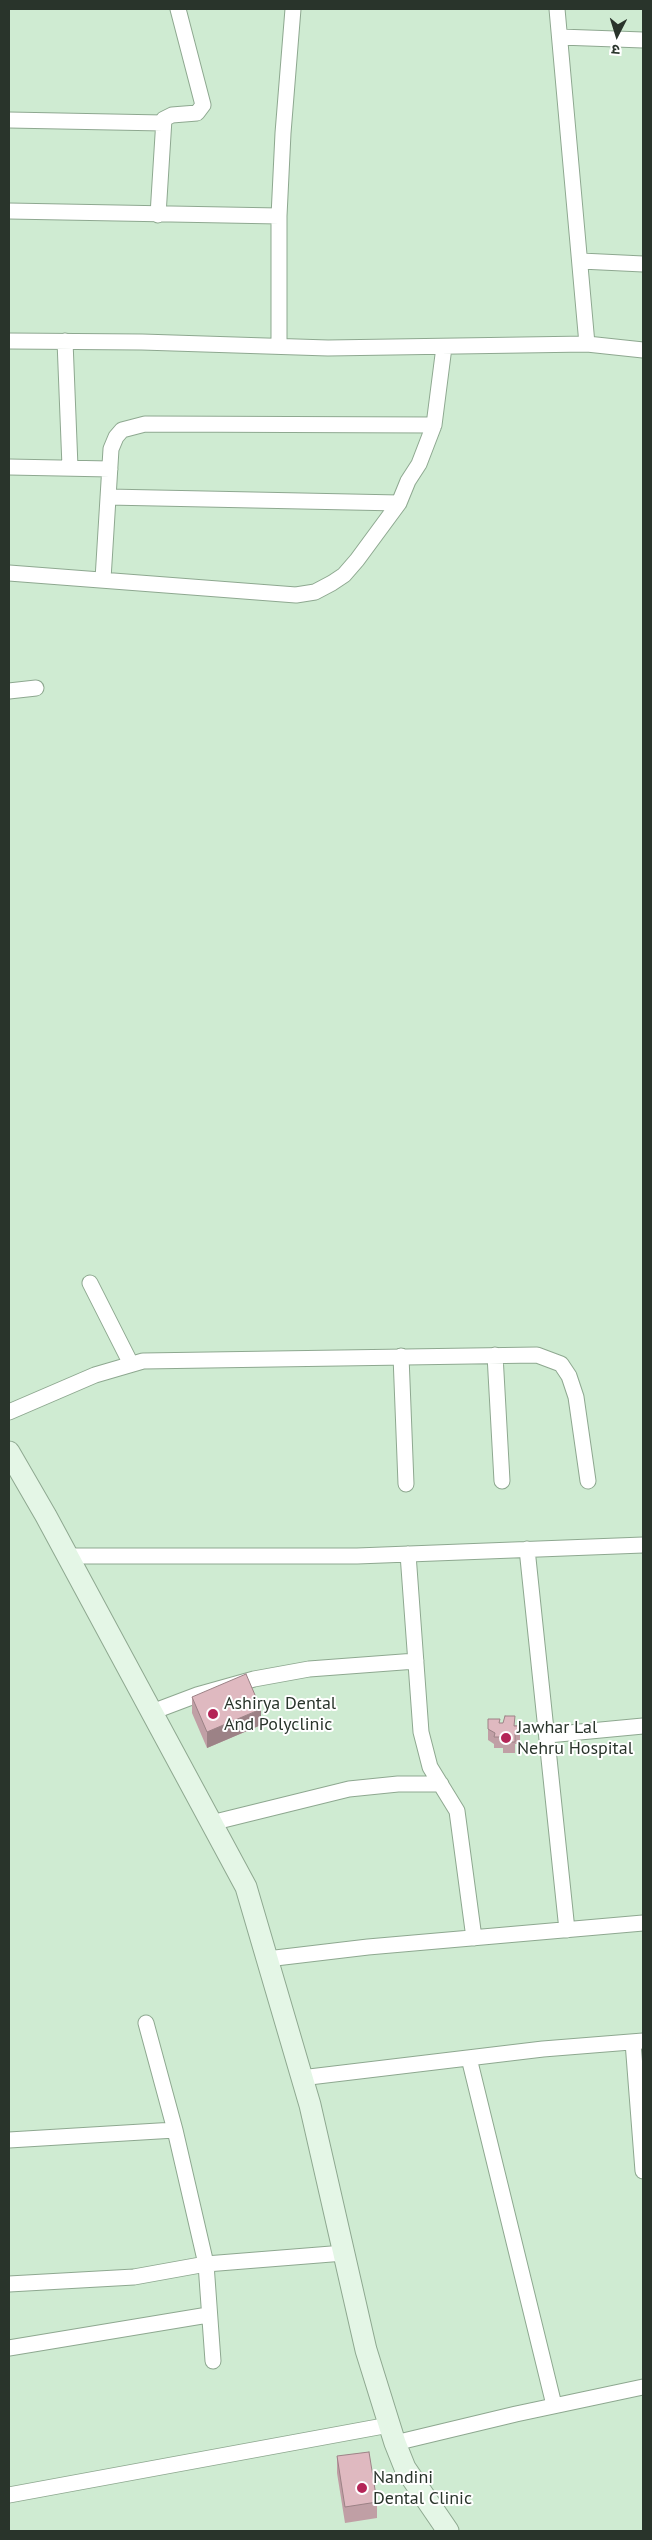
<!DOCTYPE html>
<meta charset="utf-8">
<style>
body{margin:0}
#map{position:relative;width:652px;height:2540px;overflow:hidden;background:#cfebd2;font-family:"PT Sans","Noto Sans Devanagari",sans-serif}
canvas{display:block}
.frame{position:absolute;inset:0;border:10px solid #29342b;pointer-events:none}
.north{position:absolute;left:592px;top:10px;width:50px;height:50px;-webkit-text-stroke:4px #fff;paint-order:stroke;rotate:185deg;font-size:14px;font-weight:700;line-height:20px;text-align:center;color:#29342b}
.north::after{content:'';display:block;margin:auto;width:18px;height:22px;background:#29342b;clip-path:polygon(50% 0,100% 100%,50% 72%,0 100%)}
</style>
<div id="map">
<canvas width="652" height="2540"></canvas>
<div class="frame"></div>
<div class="north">उ</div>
</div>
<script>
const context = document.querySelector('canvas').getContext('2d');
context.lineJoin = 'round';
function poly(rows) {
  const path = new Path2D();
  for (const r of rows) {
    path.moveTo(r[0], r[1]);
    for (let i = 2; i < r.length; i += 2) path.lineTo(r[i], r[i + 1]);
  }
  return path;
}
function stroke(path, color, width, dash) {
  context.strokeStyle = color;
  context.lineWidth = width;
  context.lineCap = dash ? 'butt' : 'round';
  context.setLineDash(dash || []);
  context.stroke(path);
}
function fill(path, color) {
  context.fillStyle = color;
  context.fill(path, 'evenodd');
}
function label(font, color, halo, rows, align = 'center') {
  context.font = font + ' "PT Sans",sans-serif';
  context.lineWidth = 4;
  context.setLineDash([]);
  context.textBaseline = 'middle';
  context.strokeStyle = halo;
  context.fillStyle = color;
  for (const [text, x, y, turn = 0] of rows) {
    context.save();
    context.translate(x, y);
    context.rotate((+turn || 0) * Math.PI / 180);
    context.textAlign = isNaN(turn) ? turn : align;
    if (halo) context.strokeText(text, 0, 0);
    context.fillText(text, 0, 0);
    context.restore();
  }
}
const street = poly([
 [557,9,587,344],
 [560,37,643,40],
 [9,120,163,123],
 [9,211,279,216],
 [158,215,164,119,172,115,197,113,203,105,178,9],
 [581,261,643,264],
 [9,341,142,342,328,348,587,344,643,350],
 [65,341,70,467],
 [279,346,279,216,283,133,293,9],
 [9,467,110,469],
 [108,497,399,503],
 [9,573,296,595,315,592,332,583,344,575,357,560,399,503,408,481,419,464,434,425,444,347],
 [103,579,111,449,116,437,122,430,145,424,434,425],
 [9,691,36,688],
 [90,1283,131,1364],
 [495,1355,502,1481],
 [401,1356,406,1484],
 [9,1412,95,1375,143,1361,537,1355,561,1364,569,1376,576,1397,588,1481],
 [527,1549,567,1930],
 [408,1554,421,1732,430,1767,457,1811,474,1938],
 [67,1556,357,1556,643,1545],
 [152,1712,197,1695,254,1679,309,1669,416,1661],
 [548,1735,643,1726],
 [211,1823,349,1789,398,1784,441,1784],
 [267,1959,368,1947,643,1923],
 [146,2023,175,2130,206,2264,213,2361],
 [633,2042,643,2171],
 [469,2058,554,2405],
 [301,2078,543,2049,643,2041],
 [9,2140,175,2130],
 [9,2284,134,2277,206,2264,344,2253],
 [9,2348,208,2315],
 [395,2443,516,2414,643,2387],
 [9,2495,389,2425]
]);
const secondary = poly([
 [9,1452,46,1516,246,1887,310,2105,366,2350,395,2443,405,2468,448,2531]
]);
const wall = poly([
 [192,1697,261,1725,207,1748,192,1713],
 [488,1719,500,1723,520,1726,520,1744,515,1744,515,1753,503,1753,503,1748,494,1748,494,1744,488,1740],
 [337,2456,377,2502,377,2518,345,2523,337,2473]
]);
const shadedWall = poly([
 [261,1709,261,1725,207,1748,207,1732]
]);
const building = poly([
 [246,1674,261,1709,207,1732,192,1697,246,1674],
 [505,1716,515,1716,514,1726,520,1726,520,1733,515,1732,515,1742,503,1742,503,1737,494,1737,495,1733,488,1729,488,1719,500,1719,499,1723,503,1723,505,1716],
 [369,2452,377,2502,345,2507,337,2456,369,2452]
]);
const markers = [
 [213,1714,6,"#b42557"],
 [506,1738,6,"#b42557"],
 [362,2488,6,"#b42557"]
];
const poiNames = [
 ["Ashirya Dental",224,1704],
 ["And Polyclinic",224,1725],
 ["Jawhar Lal",517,1728],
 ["Nehru Hospital",517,1749],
 ["Nandini",373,2478],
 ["Dental Clinic",373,2499]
];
stroke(street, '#8ea890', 17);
stroke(secondary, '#8ea890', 23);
stroke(street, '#fff', 15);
stroke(secondary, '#e4f6e6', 21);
fill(wall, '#c09fa5');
fill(shadedWall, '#9c8286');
fill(building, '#dfb9c0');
stroke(building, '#9c8286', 1);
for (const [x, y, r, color] of markers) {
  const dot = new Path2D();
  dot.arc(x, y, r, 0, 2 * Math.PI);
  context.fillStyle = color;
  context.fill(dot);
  stroke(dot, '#fff', 2);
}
label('18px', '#29342b', '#fff', poiNames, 'left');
</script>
